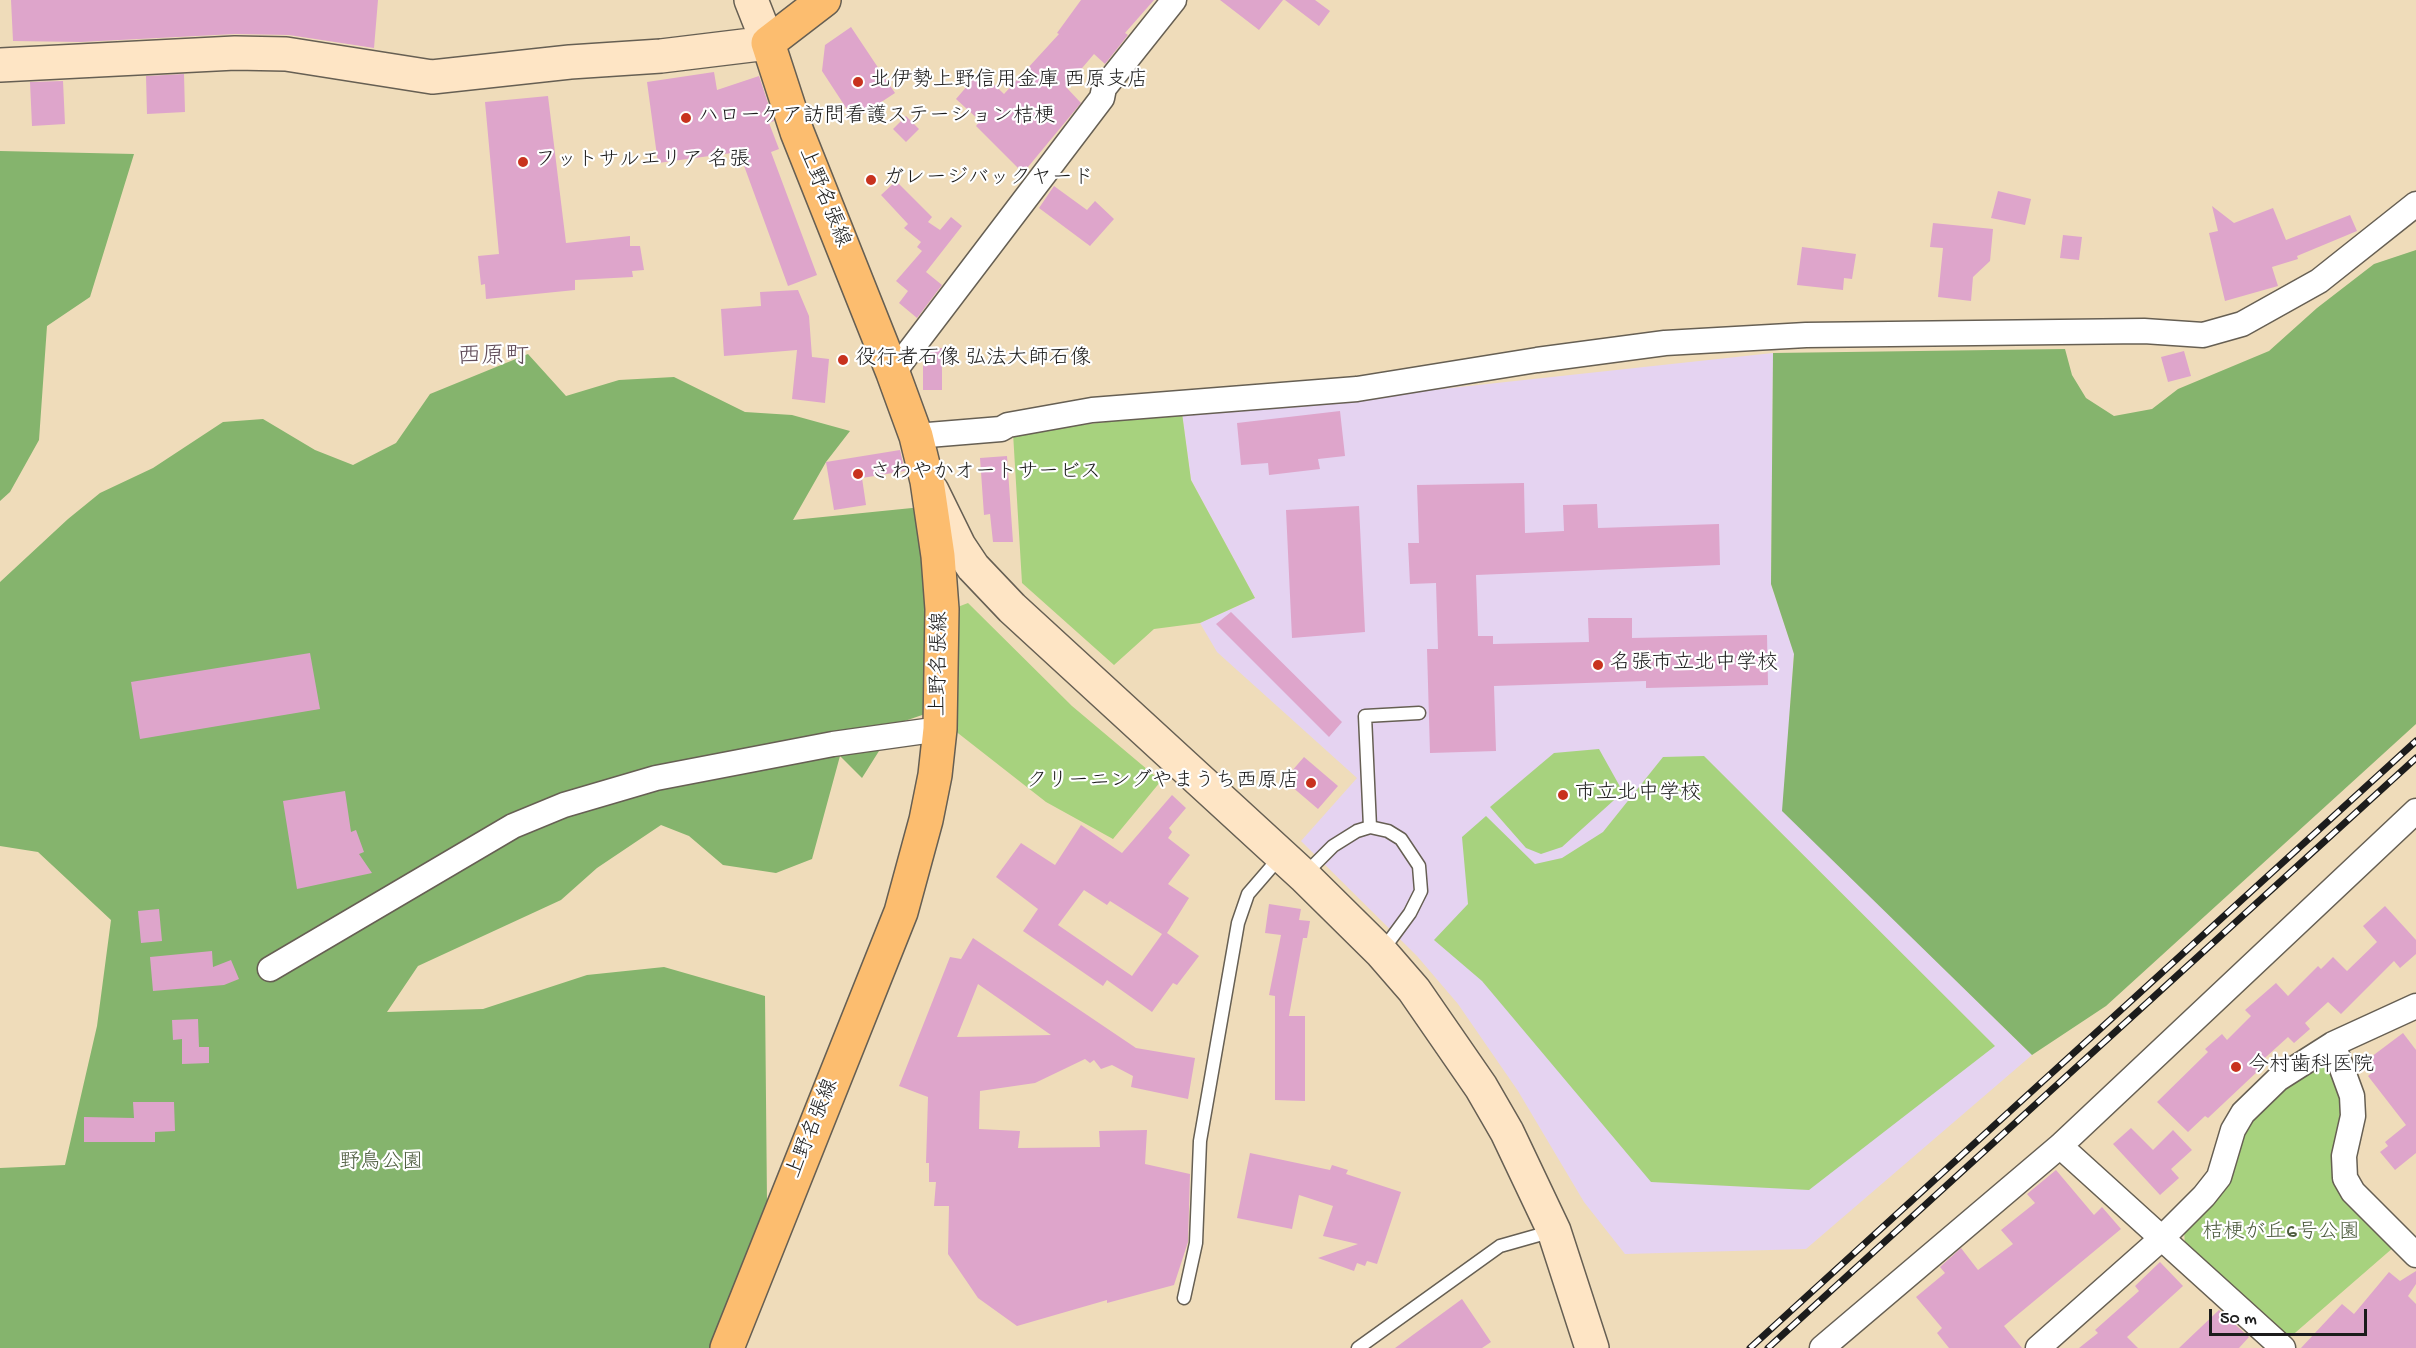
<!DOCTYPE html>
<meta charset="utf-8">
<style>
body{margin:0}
#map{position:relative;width:2416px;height:1348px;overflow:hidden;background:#efdcba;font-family:"Gochi Hand",sans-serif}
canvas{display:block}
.scale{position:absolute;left:2209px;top:1309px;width:158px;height:27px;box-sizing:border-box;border:3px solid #1c1c1c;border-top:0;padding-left:8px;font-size:18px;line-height:21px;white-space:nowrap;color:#1c1c1c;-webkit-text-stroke:4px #fff;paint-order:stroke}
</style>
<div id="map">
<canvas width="2416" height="1348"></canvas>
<div class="scale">50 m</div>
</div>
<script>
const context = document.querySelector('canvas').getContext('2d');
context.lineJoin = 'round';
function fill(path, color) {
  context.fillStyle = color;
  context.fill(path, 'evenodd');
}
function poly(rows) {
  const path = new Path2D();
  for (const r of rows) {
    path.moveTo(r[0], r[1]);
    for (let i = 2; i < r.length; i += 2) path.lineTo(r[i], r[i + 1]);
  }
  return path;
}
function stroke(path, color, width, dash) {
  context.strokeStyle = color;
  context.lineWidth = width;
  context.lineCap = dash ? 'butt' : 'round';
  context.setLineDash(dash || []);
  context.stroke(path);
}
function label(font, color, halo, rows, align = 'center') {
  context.font = font + ' "Gochi Hand","Klee One",sans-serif';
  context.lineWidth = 4.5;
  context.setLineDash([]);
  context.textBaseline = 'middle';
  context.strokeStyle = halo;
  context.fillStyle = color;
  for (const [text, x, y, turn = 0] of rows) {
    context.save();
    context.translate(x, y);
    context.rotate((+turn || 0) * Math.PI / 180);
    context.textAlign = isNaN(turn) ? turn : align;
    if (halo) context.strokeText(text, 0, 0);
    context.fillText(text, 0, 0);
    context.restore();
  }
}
const built = poly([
 [1773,353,1771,584,1794,653,1783,811,2032,1055,1806,1249,1625,1254,1584,1202,1518,1091,1458,1004,1417,956,1301,841,1357,778,1217,652,1200,623,1255,598,1191,480,1182,413,1349,399]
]);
const green = poly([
 [1182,413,1191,480,1255,598,1200,623,1154,629,1114,665,1022,583,1013,433],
 [968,603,1072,706,1161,781,1113,839,1046,802,954,730,955,608],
 [1599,749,1623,792,1562,847,1541,854,1526,848,1490,807,1554,753],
 [1704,756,1995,1046,1809,1190,1651,1182,1482,981,1434,940,1468,904,1462,837,1486,816,1535,864,1562,858,1603,832,1663,757],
 [2313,1067,2324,1067,2338,1075,2343,1114,2334,1154,2394,1247,2288,1339,2185,1246,2184,1230,2253,1120,2282,1090]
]);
const forest = poly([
 [0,151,134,154,90,297,47,326,39,440,10,492,0,501],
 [2416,250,2416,724,2106,1006,2032,1055,1782,811,1794,654,1771,584,1773,353,2065,349,2072,375,2086,398,2114,416,2152,409,2178,389,2269,351,2317,308,2374,264],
 [528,354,566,396,619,380,674,377,745,412,792,415,850,431,826,462,793,520,922,507,934,679,928,713,896,724,862,778,840,756,812,859,776,873,723,865,689,836,661,825,597,868,561,900,418,966,387,1012,483,1009,587,975,664,967,765,996,767,1203,713,1348,0,1348,0,1168,65,1165,97,1026,111,920,38,852,0,846,0,582,68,519,100,493,153,468,223,422,263,419,315,450,353,465,396,443,430,394]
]);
const building = poly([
 [11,0,378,0,374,48,289,35,235,34,81,42,13,41],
 [1081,0,1154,0,1125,33,1128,35,1105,64,1094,54,1066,87,1081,103,1023,173,976,126,980,121,956,99,980,71,1004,94,1059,34,1057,33],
 [1220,0,1283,0,1259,30],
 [1285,0,1315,0,1330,11,1319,26],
 [851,27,895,93,854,120,822,71,825,45],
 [714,72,717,90,759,76,774,121,769,123,779,149,771,152,817,275,788,286,739,152,658,163,647,82],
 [184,74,185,112,147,114,146,76],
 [63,81,65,124,32,126,30,82],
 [548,96,566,243,630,236,630,246,640,246,644,270,632,271,633,277,575,280,575,290,486,299,485,284,481,285,478,256,499,254,485,102],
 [906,116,919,129,906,142,893,129],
 [896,181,932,217,928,222,940,230,951,217,962,226,926,272,942,285,917,318,899,303,908,291,896,281,922,251,917,247,921,242,904,228,908,224,881,195],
 [1054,186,1087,210,1095,201,1114,219,1090,246,1039,208],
 [1998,191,2031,199,2025,225,1991,218],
 [2212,206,2234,223,2273,208,2286,240,2350,215,2357,231,2297,256,2298,259,2272,267,2278,286,2225,301,2209,233,2218,231],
 [1933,223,1993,229,1990,261,1973,277,1971,301,1938,297,1943,248,1930,247],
 [2063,235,2082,237,2079,260,2060,258],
 [1802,247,1856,254,1852,279,1844,278,1843,290,1797,285],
 [798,290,809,316,812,357,829,359,825,403,792,399,797,350,724,356,721,309,761,306,760,292],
 [930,348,942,348,942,390,923,390,923,357],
 [2184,351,2191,376,2168,382,2161,357],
 [1340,411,1345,456,1318,459,1320,469,1269,475,1268,463,1241,465,1237,423],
 [900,450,905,471,862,478,866,505,834,510,826,462],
 [1007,456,1013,542,993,542,990,514,984,515,980,458],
 [1524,483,1525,533,1564,531,1563,505,1597,504,1598,528,1719,524,1720,565,1476,575,1478,636,1493,636,1493,644,1589,642,1588,618,1632,618,1632,638,1767,635,1768,685,1646,688,1646,681,1494,686,1496,751,1430,753,1427,649,1438,649,1436,583,1410,584,1408,543,1419,543,1417,485],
 [1359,506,1365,632,1292,638,1286,510],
 [1231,612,1342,722,1329,737,1216,624],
 [310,653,320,709,140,739,131,682],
 [1304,757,1338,786,1318,809,1284,780],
 [345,791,351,832,356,830,364,852,359,854,372,873,297,889,283,801],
 [1172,795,1186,808,1169,828,1172,832,1168,838,1190,855,1168,884,1189,898,1167,933,1199,956,1177,985,1173,983,1152,1012,1107,980,1103,986,1023,931,1038,909,996,877,1021,843,1055,865,1081,825,1122,853],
 [1084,890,1107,905,1110,901,1162,934,1132,976,1058,925],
 [1269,904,1301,909,1299,920,1310,921,1307,938,1303,938,1289,1016,1305,1016,1305,1101,1275,1100,1275,996,1269,995,1281,935,1265,933],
 [2385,906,2416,940,2416,954,2400,968,2394,961,2341,1014,2328,1002,2305,1023,2310,1029,2294,1043,2288,1037,2256,1066,2259,1070,2208,1118,2205,1116,2188,1132,2157,1102,2208,1052,2205,1049,2222,1034,2227,1040,2251,1016,2245,1010,2276,983,2288,996,2318,966,2321,969,2333,957,2347,971,2377,942,2363,926],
 [159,909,162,941,141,943,138,911],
 [973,938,1136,1048,1195,1058,1188,1099,1131,1087,1133,1076,1112,1065,1101,1069,1094,1060,1090,1063,1085,1059,1035,1083,980,1091,979,1129,1020,1131,1018,1148,1100,1147,1099,1131,1147,1130,1145,1164,1190,1174,1188,1242,1174,1285,1107,1303,1107,1300,1017,1326,978,1298,948,1254,949,1206,934,1206,936,1182,929,1182,929,1163,926,1163,928,1097,899,1086,950,957,961,959],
 [978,984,1051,1035,957,1037],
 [212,951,213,967,231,960,239,979,224,985,153,991,150,957],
 [198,1019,199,1047,209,1047,209,1063,182,1064,182,1039,173,1040,172,1020],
 [2403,1033,2416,1050,2416,1153,2395,1170,2380,1152,2388,1146,2385,1142,2406,1125,2368,1076,2375,1070,2367,1060],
 [133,1102,174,1102,175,1131,155,1132,155,1142,84,1142,84,1117,134,1118],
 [2131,1128,2153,1150,2173,1130,2192,1150,2171,1169,2179,1178,2160,1195,2113,1144],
 [1250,1153,1330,1170,1332,1165,1348,1170,1346,1174,1401,1192,1377,1264,1367,1261,1365,1266,1357,1263,1354,1271,1318,1258,1358,1244,1323,1236,1333,1206,1299,1195,1292,1229,1237,1218],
 [2056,1170,2094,1215,2102,1207,2121,1229,2004,1326,2022,1348,1949,1348,1937,1333,1942,1328,1916,1297,1945,1273,1940,1267,1961,1248,1978,1270,2013,1244,2001,1230,2035,1203,2027,1194],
 [2160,1262,2183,1286,2127,1337,2138,1348,2079,1348,2098,1333,2095,1330,2139,1291,2135,1286],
 [2416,1271,2416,1284,2408,1296,2416,1304,2416,1348,2301,1348,2342,1304,2354,1314,2389,1272,2400,1281],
 [1462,1299,1491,1342,1482,1348,1395,1348],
 [2219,1310,2249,1337,2239,1348,2179,1348]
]);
const lane = poly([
 [1370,827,1365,716,1419,713],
 [1304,875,1333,846,1357,831,1370,827,1388,831,1401,839,1419,866,1421,891,1410,913,1382,951],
 [1184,1298,1196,1243,1200,1141,1238,923,1248,894,1280,857],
 [1358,1348,1500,1246,1553,1231]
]);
const street = poly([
 [893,373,1102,98,1104,88,1174,0],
 [916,436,1001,429,1008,425,1092,410,1357,389,1537,360,1665,343,1806,335,2144,331,2203,335,2242,324,2319,281,2416,204],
 [270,969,513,826,564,805,656,778,833,744,940,729],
 [2333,1044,2352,1096,2353,1116,2344,1156,2345,1178,2353,1192,2416,1255],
 [2060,1146,2283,1348],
 [1822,1348,2060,1146,2416,811],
 [2038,1348,2161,1239,2204,1196,2219,1177,2233,1130,2243,1113,2278,1079,2333,1044,2416,1006]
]);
const secondary = poly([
 [0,65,235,53,286,54,432,77,570,62,661,56,768,43,751,0],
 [932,491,959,546,973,567,1012,608,1304,876,1381,952,1414,990,1481,1087,1507,1132,1554,1231,1592,1348]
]);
const primary = poly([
 [727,1348,901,912,926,820,935,775,940,729,942,609,938,556,927,481,916,436,893,373,797,132,768,43,824,0]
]);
const rail = poly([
 [1750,1348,2416,741],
 [1768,1348,2416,758]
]);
const markers = [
 [858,82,6,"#c8321e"],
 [686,118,6,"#c8321e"],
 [523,162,6,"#c8321e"],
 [871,180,6,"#c8321e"],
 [843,360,6,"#c8321e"],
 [858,474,6,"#c8321e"],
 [1598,665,6,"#c8321e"],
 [1311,783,6,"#c8321e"],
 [1563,795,6,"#c8321e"],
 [2236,1067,6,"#c8321e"]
];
const poiNames = [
 ["北伊勢上野信用金庫 西原支店",870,82],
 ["ハローケア訪問看護ステーション桔梗",698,118],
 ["フットサルエリア 名張",535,162],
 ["ガレージバックヤード",883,180],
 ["役行者石像 弘法大師石像",855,360],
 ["さわやかオートサービス",870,474],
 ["名張市立北中学校",1610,665],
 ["クリーニングやまうち西原店",1299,783,"right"],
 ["市立北中学校",1575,795],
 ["今村歯科医院",2248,1067]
];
const streetNames = [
 ["上野名張線",823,198,68],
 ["上野名張線",941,664,-89],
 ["上野名張線",814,1129,-68]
];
const parkNames = [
 ["野鳥公園",381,1164],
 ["桔梗が丘6号公園",2281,1234]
];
const quarterNames = [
 ["西原町",493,358]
];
fill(built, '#e5d3f1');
fill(green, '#a7d27e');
fill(forest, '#85b46d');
fill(building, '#dea5cb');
stroke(lane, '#665f53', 15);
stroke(street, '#665f53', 27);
stroke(secondary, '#665f53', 36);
stroke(primary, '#665f53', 36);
stroke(lane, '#fff', 12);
stroke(street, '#fff', 24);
stroke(secondary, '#fee5c5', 33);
stroke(primary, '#fcbd6f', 33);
stroke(rail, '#1c1c1c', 7);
stroke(rail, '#fff', 4.5, [14]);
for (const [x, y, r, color] of markers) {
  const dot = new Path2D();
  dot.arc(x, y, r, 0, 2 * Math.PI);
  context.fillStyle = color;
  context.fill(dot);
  stroke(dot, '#fff', 2);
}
label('21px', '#1c1c1c', '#fff', poiNames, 'left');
label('21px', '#1c1c1c', '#fff', streetNames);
label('21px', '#4d5c3e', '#fff', parkNames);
label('24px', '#604c59', '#fff', quarterNames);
</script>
